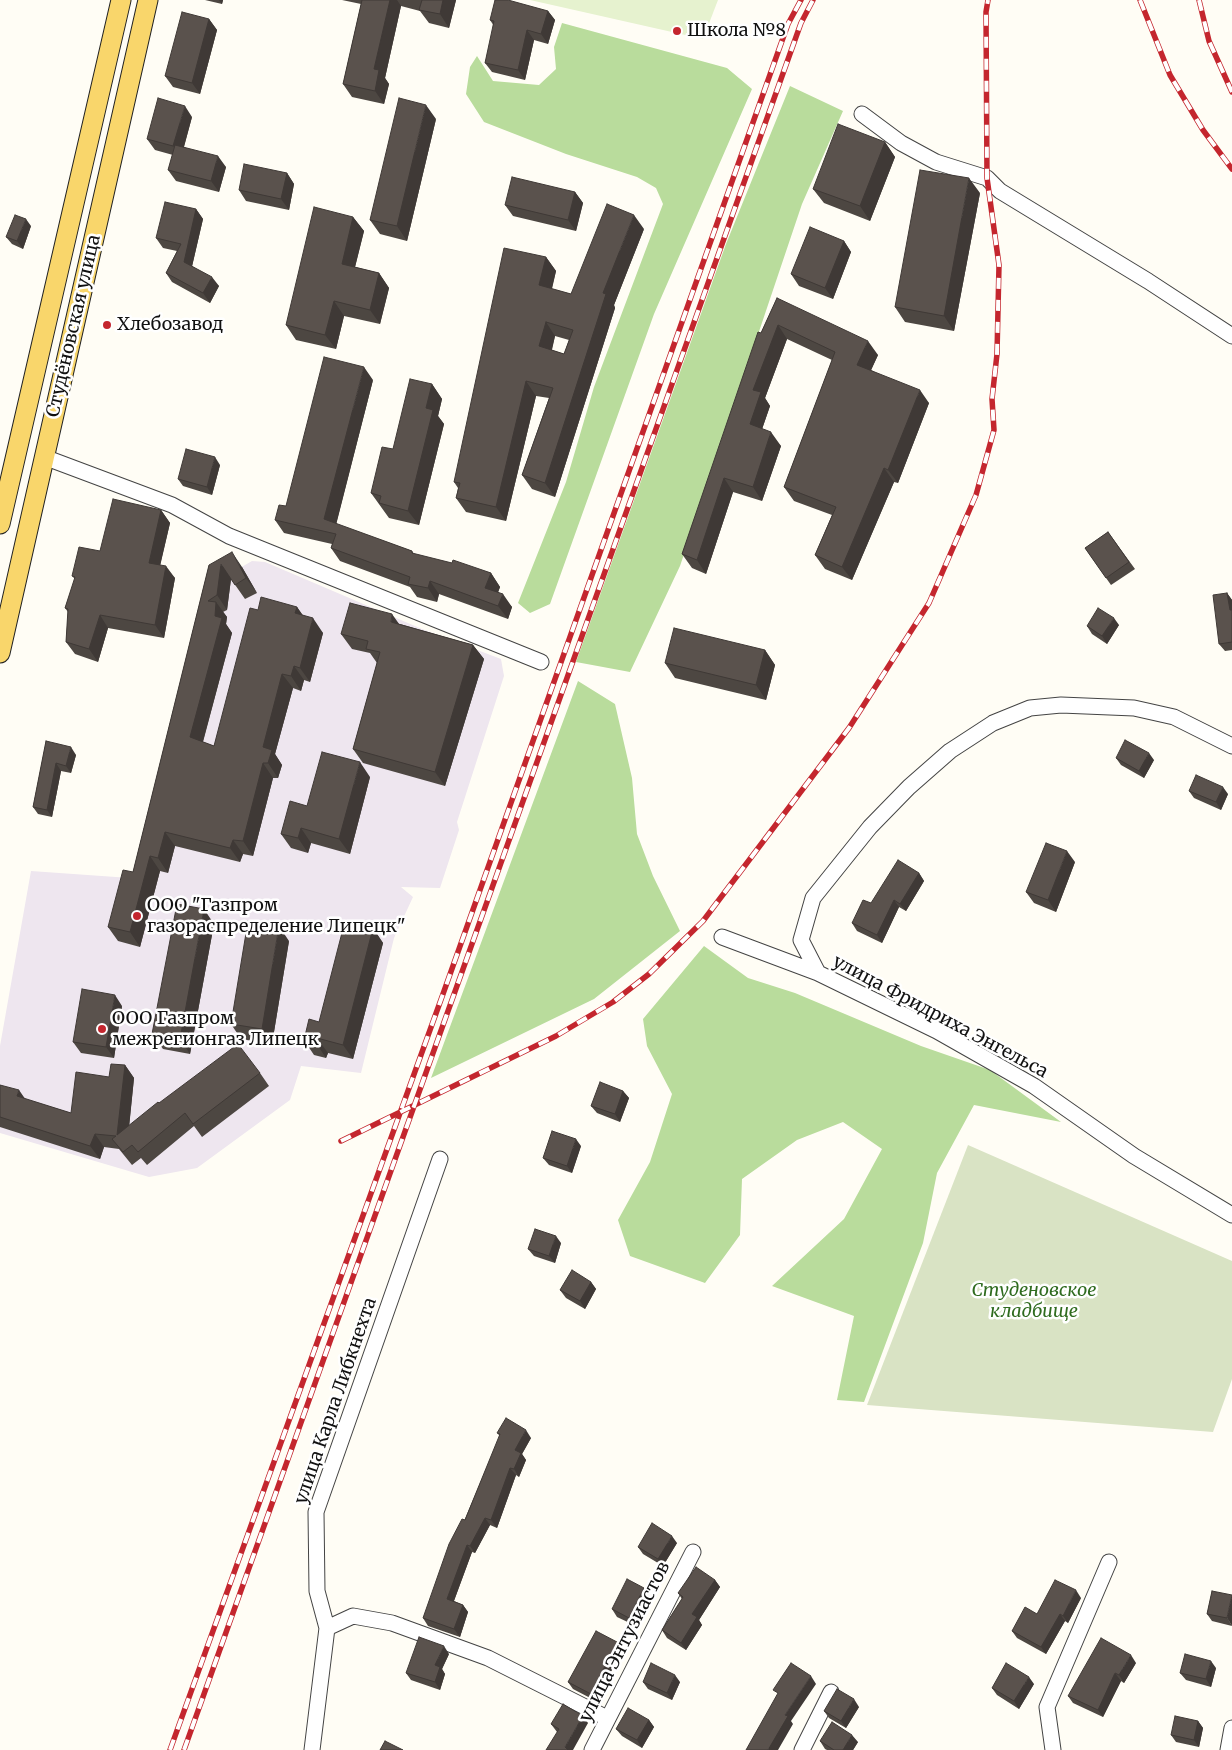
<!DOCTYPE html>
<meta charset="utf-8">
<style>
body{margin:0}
canvas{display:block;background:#fffdf5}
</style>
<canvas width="1232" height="1750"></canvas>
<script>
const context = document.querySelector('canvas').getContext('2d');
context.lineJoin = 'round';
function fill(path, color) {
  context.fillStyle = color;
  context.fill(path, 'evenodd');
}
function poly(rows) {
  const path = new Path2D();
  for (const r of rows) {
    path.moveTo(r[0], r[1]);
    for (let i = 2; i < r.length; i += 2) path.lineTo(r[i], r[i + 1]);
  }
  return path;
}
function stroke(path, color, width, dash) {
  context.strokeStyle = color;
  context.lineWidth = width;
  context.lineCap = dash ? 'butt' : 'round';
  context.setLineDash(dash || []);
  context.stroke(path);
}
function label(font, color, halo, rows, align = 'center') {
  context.font = font + ' Merriweather,serif';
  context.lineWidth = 5;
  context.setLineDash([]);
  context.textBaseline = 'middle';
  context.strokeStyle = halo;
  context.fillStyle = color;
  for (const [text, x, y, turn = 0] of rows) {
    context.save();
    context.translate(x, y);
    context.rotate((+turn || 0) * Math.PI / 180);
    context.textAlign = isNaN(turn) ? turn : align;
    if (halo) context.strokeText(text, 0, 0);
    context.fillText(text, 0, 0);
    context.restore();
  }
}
const industrial = poly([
 [252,561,265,562,422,629,501,659,504,676,457,822,459,830,440,888,401,887,413,897,394,938,361,1073,301,1066,290,1100,197,1168,149,1177,0,1133,0,1046,31,871,130,878,145,871,219,580]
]);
const forest = poly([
 [562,23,727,68,752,89,654,314,550,604,530,613,518,603,566,482,594,387,663,204,656,188,637,177,566,154,484,122,466,94,470,67,477,56,493,81,539,85,556,69,554,47],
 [790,86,843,111,802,204,680,566,630,672,576,662,726,244],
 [578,681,615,704,632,778,637,834,653,876,680,931,594,999,431,1078],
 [704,946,748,978,795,993,921,1046,990,1070,1061,1122,974,1105,937,1173,923,1243,864,1402,837,1400,854,1316,772,1286,844,1219,882,1149,843,1122,797,1140,742,1179,740,1235,705,1283,630,1256,618,1220,650,1162,672,1094,647,1046,643,1019]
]);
const cemetery = poly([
 [968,1145,1232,1261,1232,1379,1213,1432,867,1405]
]);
const pitch = poly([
 [530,0,718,0,703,39]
]);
const minor = poly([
 [862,114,901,143,936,162,987,178,1000,191,1148,281,1232,336],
 [44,457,172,505,229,536,541,662],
 [1232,746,1174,717,1134,708,1061,705,1030,708,993,723,950,751,909,787,870,827,813,898,801,940,818,973,937,1031,1034,1086,1134,1156,1232,1215],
 [722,937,818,973],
 [327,1628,353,1616,392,1623,488,1658,607,1718],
 [312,1750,327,1628,317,1591,316,1512,440,1159],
 [592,1750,693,1552],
 [802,1750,831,1692],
 [1053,1750,1047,1707,1109,1562],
 [1228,1750,1232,1728]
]);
const major = poly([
 [0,524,121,0],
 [0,653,148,0]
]);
const rail = poly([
 [1140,0,1170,75,1203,130,1232,169],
 [1199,0,1209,41,1232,92],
 [341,1141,556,1036,613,1002,649,974,703,921,849,728,929,603,976,495,994,430,992,399,997,354,999,265,987,178,986,12,988,0],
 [170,1750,443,994,788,24,801,0],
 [184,1750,801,23,813,0]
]);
const wall = poly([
 [205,0,223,0,222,4],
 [342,0,456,0,449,28,429,23,420,11,401,6,385,78,389,84,384,104,352,97,343,84,361,4],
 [548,11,555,20,548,44,534,40,525,80,492,72,485,63,494,26,490,20],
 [209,19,217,30,200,94,173,87,165,76],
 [192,117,184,147,226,167,219,192,176,181,168,170,173,155,155,150,147,139],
 [436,119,407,241,380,234,370,220],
 [885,142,895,157,870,221,824,203,813,189],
 [287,173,294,184,289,210,246,201,239,190],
 [575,192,583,203,576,231,513,216,505,205],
 [980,193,954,331,905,322,895,307],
 [196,209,203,219,192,266,219,286,210,303,172,282,166,273,177,251,163,248,156,238],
 [353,217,364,231,355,267,379,273,389,288,380,324,344,316,336,349,296,340,286,325],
 [31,226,23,249,12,244,6,237],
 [644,229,614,305,615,308,555,497,532,489,522,475,549,398,536,396,506,521,466,512,456,498,458,488,454,482,546,257,556,271,552,289,571,294],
 [555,336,569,340,564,354,552,350],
 [844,241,851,252,833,299,799,286,791,274],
 [777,298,878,355,871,370,929,403,898,483,894,482,852,580,825,569,815,555,832,515,794,501,784,487,832,360,787,339,765,398,770,406,762,429,781,446,762,501,733,492,706,574,692,568,682,554,761,333],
 [373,380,336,524,412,551,414,554,491,573,500,587,498,592,512,607,508,619,439,594,437,602,417,597,410,587,340,561,331,548,332,544,284,533,275,520,286,506],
 [432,384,442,399,438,416,444,424,419,525,389,518,371,493,393,449],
 [220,465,212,495,183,486,178,479],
 [161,510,170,523,160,565,175,578,164,638,108,628,98,662,75,654,66,642,68,612,65,608,75,579,72,576,100,551],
 [1108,532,1135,569,1111,585,1085,548],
 [209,565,242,567,257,593,245,599,231,579,227,610,223,612,227,617,226,624,232,633,203,742,214,746,258,610,297,607,303,616,323,633,310,682,304,680,301,691,293,688,275,754,282,765,278,778,273,778,253,856,243,854,240,862,175,846,168,873,160,871,140,947,118,941,108,927,133,872],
 [1227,593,1232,600,1232,650,1225,651,1219,644],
 [400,624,473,645,484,659,445,786,363,763,353,749,377,663,370,653,352,649,341,634],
 [1119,625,1107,644,1092,634,1087,626],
 [765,650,775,665,766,700,675,678,665,663],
 [46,741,76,755,71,773,61,771,52,817,38,814,33,807],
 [1116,758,1154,760,1144,778,1121,765],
 [370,777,350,854,311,843,308,853,291,848,281,834,307,806],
 [1189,791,1228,794,1221,810,1194,798],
 [1075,862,1056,912,1034,903,1026,892],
 [919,873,924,881,906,911,899,907,882,943,857,931,852,923,871,903],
 [214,924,190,1054,163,1049,152,1034],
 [373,928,383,943,353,1059,328,1053,326,1058,314,1055,304,1040,319,1022],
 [289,941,272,1044,241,1039,231,1024],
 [122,1006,114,1058,81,1053,73,1042],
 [125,1065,134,1078,129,1126,159,1103,260,1073,269,1086,202,1137,194,1126,147,1165,141,1158,132,1165,119,1149,104,1147,100,1159,0,1127,0,1085,25,1099,71,1113,109,1077],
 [623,1091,629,1098,620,1122,597,1113,591,1106],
 [581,1146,572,1173,549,1165,543,1158],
 [561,1243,555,1263,534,1256,528,1249],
 [591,1282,596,1289,585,1309,566,1298,560,1290],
 [497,1433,531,1438,522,1454,526,1460,519,1477,516,1475,497,1528,490,1525,475,1553,472,1552,454,1601,463,1605,468,1612,460,1637,428,1626,423,1618,500,1436],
 [677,1543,663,1566,643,1554,638,1547],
 [715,1580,720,1587,699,1620,702,1625,686,1650,667,1638,662,1630,682,1599,678,1593],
 [644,1588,649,1595,634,1625,617,1617,612,1609],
 [1212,1591,1232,1626,1212,1621,1207,1614],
 [1081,1598,1068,1623,1065,1621,1046,1654,1017,1638,1012,1631],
 [622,1650,596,1701,573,1689,568,1682],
 [449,1654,442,1669,445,1674,440,1690,411,1680,406,1673],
 [1136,1663,1124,1683,1121,1681,1103,1717,1073,1703,1068,1696],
 [1216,1668,1211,1687,1186,1680,1180,1673],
 [643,1682,680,1682,672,1700,648,1689],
 [1034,1684,1019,1709,997,1695,992,1688],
 [859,1707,846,1728,829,1718,824,1711],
 [649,1720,654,1727,642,1748,622,1736,616,1729],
 [1198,1721,1203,1728,1199,1747,1176,1742,1171,1735],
 [588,1723,557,1732,551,1724],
 [820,1741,858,1742,853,1750,827,1750,825,1749]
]);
const shadedWall = poly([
 [219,0,223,0,222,4],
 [390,0,397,0,401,6,385,78,389,84,384,104,375,91,374,69],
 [443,0,456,0,449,28,440,14],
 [548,11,555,20,548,44,541,34],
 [209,19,217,30,200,94,192,83],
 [527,30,534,40,525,80,518,70],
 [426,105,436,119,407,241,397,226],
 [185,106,192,117,181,157,173,146],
 [885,142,895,157,870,221,860,206],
 [218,156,226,167,219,192,211,181],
 [287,173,294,184,289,210,281,199],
 [969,178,980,193,954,331,944,316],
 [575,192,583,203,576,231,568,220],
 [196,209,203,219,191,271,184,262],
 [634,215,644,229,614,305,615,308,555,497,545,483,603,293],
 [353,217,364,231,352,279,342,264],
 [26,219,31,226,23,249,17,241],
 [844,241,851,252,833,299,825,288],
 [546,257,556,271,549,299,539,285],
 [379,273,389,288,380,324,370,310],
 [212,277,219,286,210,303,203,293],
 [334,301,344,316,336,349,325,335],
 [546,322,555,336,549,360,539,346],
 [778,325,787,339,765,398,770,406,759,438,750,424,753,390],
 [868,341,878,355,867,379,857,365],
 [364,367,373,380,334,533,324,519],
 [526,381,536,396,506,521,496,507],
 [432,384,442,399,438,416,444,424,419,525,408,511,426,408],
 [920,390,929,403,898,483,888,470],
 [771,432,781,446,762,501,753,487],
 [215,457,220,465,212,495,207,487],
 [884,468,894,482,852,580,842,567],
 [724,478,733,492,706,574,697,560],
 [161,510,170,523,158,575,149,563],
 [232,552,242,567,257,593,246,578],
 [221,564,231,579,227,610,217,595],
 [166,566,175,578,164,638,155,625],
 [491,573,500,587,495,601,485,588],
 [430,581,439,594,437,602,428,588],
 [1227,593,1232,600,1232,614,1230,610],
 [503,594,512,607,508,619,498,606],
 [216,602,227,617,226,624,232,633,200,752,190,737,215,616],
 [297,607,307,621,295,613],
 [392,614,402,628,391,622],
 [100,615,108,628,98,662,89,649],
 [313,618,323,633,310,682,300,668],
 [1114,618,1119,625,1107,644,1102,636],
 [473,645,484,659,445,786,435,772],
 [765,650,775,665,766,700,756,685],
 [294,666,304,680,301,691,291,676],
 [282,674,293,688,275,754,282,765,278,778,268,763,263,747],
 [71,747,76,755,71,773,66,766],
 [1149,753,1154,760,1144,778,1139,771],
 [360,762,370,777,350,854,339,839],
 [56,763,61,771,52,817,47,810],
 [263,763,273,778,253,856,243,841],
 [1223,787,1228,794,1221,810,1216,802],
 [301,828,311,843,308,853,298,838],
 [165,832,175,846,168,873,158,858],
 [233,840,243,854,240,862,230,848],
 [1067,851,1075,862,1056,912,1048,900],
 [150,856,160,871,140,947,130,932],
 [919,873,924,881,906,911,900,904],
 [894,900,899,907,882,943,877,935],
 [204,909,214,924,190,1054,180,1039],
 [279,926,289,941,272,1044,262,1029],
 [373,928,383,943,353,1059,343,1045],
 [115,995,122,1006,114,1058,106,1047],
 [317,1038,328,1053,326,1058,316,1043],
 [125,1065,134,1078,127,1148,117,1135],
 [19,1090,28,1103,17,1096],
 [623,1091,629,1098,620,1122,615,1114],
 [95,1134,104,1147,100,1159,90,1146],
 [576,1139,581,1146,572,1173,567,1166],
 [556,1236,561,1243,555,1263,549,1256],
 [591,1282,596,1289,585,1309,580,1301],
 [526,1430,531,1438,522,1454,526,1460,519,1477,514,1469,515,1450],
 [510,1468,516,1475,497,1528,491,1520],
 [485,1518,490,1525,475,1553,470,1546],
 [672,1536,677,1543,663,1566,658,1559],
 [467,1545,472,1552,452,1606,447,1599],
 [715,1580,720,1587,699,1620,702,1625,686,1650,681,1643,692,1614],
 [644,1588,649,1595,634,1625,629,1618],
 [1076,1590,1081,1598,1068,1623,1063,1616],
 [1232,1595,1232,1626,1227,1618],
 [463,1605,468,1612,460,1637,454,1629],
 [1060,1614,1065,1621,1046,1654,1041,1647],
 [617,1642,622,1650,596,1701,591,1694],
 [444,1646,449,1654,442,1669,445,1674,440,1690,435,1682,435,1665],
 [1131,1655,1136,1663,1124,1683,1119,1675],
 [1211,1661,1216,1668,1211,1687,1206,1679],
 [1115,1673,1121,1681,1103,1717,1098,1710],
 [675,1675,680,1682,672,1700,667,1693],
 [811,1676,816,1684,791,1721,793,1724,778,1750,768,1750,785,1715],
 [1029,1677,1034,1684,1019,1709,1014,1701],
 [854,1699,859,1707,846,1728,841,1721],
 [583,1716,588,1723,573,1750,567,1750,565,1747],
 [649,1720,654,1727,642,1748,637,1740],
 [1198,1721,1203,1728,1199,1747,1194,1740],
 [852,1735,858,1742,853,1750,843,1750]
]);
const building = poly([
 [362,0,390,0,374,69,379,70,375,91,343,84,362,0],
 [422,0,443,0,440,14,419,10,422,0],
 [495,0,508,0,548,11,541,34,527,30,518,70,485,63,494,21,490,20,495,0],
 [182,12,209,19,192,83,165,76,182,12],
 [158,98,185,106,173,146,147,139,158,98],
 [399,98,426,105,397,226,370,220,399,98],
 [838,124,885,142,860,206,813,189,838,124],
 [175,145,218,156,211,181,168,170,175,145],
 [244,164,287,173,281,199,239,190,244,164],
 [920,170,969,178,944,316,895,307,920,170],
 [512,177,575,192,568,220,505,205,512,177],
 [165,202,196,209,184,262,212,277,203,293,166,273,181,244,156,238,165,202],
 [607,204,634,215,603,293,606,294,545,483,522,475,553,388,526,381,496,507,456,498,460,483,454,482,504,248,546,257,539,285,571,294,607,204],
 [546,322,573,330,564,354,539,346,546,322],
 [314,207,353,217,342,264,379,273,370,310,334,301,325,335,286,325,314,207],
 [15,215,26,219,17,241,6,237,15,215],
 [810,227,844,241,825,288,791,274,810,227],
 [777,298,868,341,857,365,920,390,888,470,884,468,842,567,815,555,836,507,784,487,835,352,778,325,753,390,761,392,750,424,771,432,753,487,724,478,697,560,682,554,758,332,761,333,777,298],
 [324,357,364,367,324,519,412,551,412,553,452,563,453,560,491,573,485,588,503,594,498,606,430,581,428,588,408,584,410,577,331,548,336,534,275,520,279,505,286,506,324,357],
 [410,379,432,384,426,408,433,410,408,511,379,503,381,496,371,493,382,447,393,449,410,379],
 [186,449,215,457,207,487,178,479,186,449],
 [113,499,161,510,149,563,166,566,155,625,100,615,89,649,66,642,68,609,65,608,75,577,72,576,79,547,100,551,113,499],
 [1108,532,1129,562,1106,578,1085,548,1108,532],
 [232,552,246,578,235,585,221,564,217,595,208,601,216,602,215,616,222,618,190,737,214,746,250,608,258,610,261,597,297,607,295,613,313,618,300,668,294,666,291,676,282,674,263,747,272,750,268,763,263,763,243,841,233,840,230,848,165,832,158,858,150,856,130,932,108,927,123,870,133,872,209,565,232,552],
 [1227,593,1230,610,1232,610,1232,642,1219,644,1213,595,1227,593],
 [350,603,392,614,391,622,473,645,435,772,353,749,380,652,366,649,368,641,341,634,350,603],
 [1098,608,1114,618,1102,636,1087,626,1098,608],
 [674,628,765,650,756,685,665,663,674,628],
 [1125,740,1149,753,1139,771,1116,758,1125,740],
 [46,741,71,747,66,766,56,763,47,810,33,807,46,741],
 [322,752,360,762,339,839,301,828,298,838,281,834,290,801,307,806,322,752],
 [1196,775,1223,787,1216,802,1189,791,1196,775],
 [1046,843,1067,851,1048,900,1026,892,1046,843],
 [898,860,919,873,900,904,894,900,877,935,852,923,863,900,871,903,898,860],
 [177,904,204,909,180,1039,152,1034,177,904],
 [248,921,279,926,262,1029,231,1024,248,921],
 [345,921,373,928,343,1045,317,1038,316,1043,304,1040,309,1019,319,1022,345,921],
 [82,989,115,995,106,1047,73,1042,82,989],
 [238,1044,260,1073,193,1124,185,1113,138,1152,132,1145,123,1152,112,1139,116,1136,95,1134,90,1146,0,1117,0,1085,19,1090,17,1096,71,1113,76,1072,109,1077,111,1064,125,1065,117,1135,158,1102,159,1103,238,1044],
 [600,1082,623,1091,615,1114,591,1106,600,1082],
 [552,1131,576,1139,567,1166,543,1158,552,1131],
 [535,1229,556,1236,549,1256,528,1249,535,1229],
 [572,1270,591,1282,580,1301,560,1290,572,1270],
 [506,1418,526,1430,515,1450,521,1453,514,1469,510,1468,491,1520,485,1518,470,1546,467,1545,447,1599,463,1605,454,1629,423,1618,449,1544,462,1519,465,1520,500,1434,497,1433,506,1418],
 [652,1523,672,1536,658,1559,638,1547,652,1523],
 [696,1567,715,1580,692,1614,697,1617,681,1643,662,1630,683,1597,678,1593,696,1567],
 [627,1579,644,1588,629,1618,612,1609,627,1579],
 [1055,1580,1076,1590,1063,1616,1060,1614,1041,1647,1012,1631,1025,1607,1037,1614,1055,1580],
 [1212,1591,1232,1595,1227,1618,1207,1614,1212,1591],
 [596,1631,617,1642,591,1694,568,1682,596,1631],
 [419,1637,444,1646,435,1665,440,1667,435,1682,406,1673,419,1637],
 [1101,1638,1131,1655,1119,1675,1115,1673,1098,1710,1068,1696,1101,1638],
 [1185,1654,1211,1661,1206,1679,1180,1673,1185,1654],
 [651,1663,675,1675,667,1693,643,1682,651,1663],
 [791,1663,811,1676,785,1715,788,1716,768,1750,746,1750,778,1693,773,1690,791,1663],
 [1006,1663,1029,1677,1014,1701,992,1688,1006,1663],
 [837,1689,854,1699,841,1721,824,1711,837,1689],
 [563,1704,583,1716,565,1747,568,1750,546,1750,559,1729,551,1724,563,1704],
 [628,1708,649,1720,637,1740,616,1729,628,1708],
 [1175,1716,1198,1721,1194,1740,1171,1735,1175,1716],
 [832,1722,852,1735,843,1750,834,1750,820,1741,832,1722],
 [385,1741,403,1750,380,1750,385,1741]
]);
const markers = [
 [677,31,5,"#c4262e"],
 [107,325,5,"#c4262e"],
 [137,916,5,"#c4262e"],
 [102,1029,5,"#c4262e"]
];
const poiNames = [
 ["Школа №8",687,31],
 ["Хлебозавод",117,325],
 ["ООО \"Газпром",147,906],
 ["газораспределение Липецк\"",147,927],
 ["ООО Газпром",112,1019],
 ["межрегионгаз Липецк",112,1040]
];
const streetNames = [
 ["Студёновская улица",74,326,-77],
 ["улица Фридриха Энгельса",940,1017,28],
 ["улица Карла Либкнехта",336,1401,-71],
 ["улица Энтузиастов",625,1642,-63]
];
const parkNames = [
 ["Студеновское",1034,1291],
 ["кладбище",1034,1312]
];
fill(industrial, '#eee6ef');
fill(forest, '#b9dc9c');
fill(cemetery, '#d9e3c4');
fill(pitch, '#e6f2cf');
stroke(minor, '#444', 17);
stroke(major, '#222', 21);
stroke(minor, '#fff', 15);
stroke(major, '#f9d66b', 19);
stroke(rail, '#c4262e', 5.5);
stroke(rail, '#fff', 4, [11]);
fill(wall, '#4d4742');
fill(shadedWall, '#3f3936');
fill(building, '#5a524d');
stroke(building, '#3f3936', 1);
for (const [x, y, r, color] of markers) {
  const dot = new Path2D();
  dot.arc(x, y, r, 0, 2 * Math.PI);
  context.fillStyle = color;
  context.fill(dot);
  stroke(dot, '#fff', 2);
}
label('18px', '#111', '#fff', poiNames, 'left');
label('18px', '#111', '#fff', streetNames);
label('italic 18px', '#2f6b1f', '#fff', parkNames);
</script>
